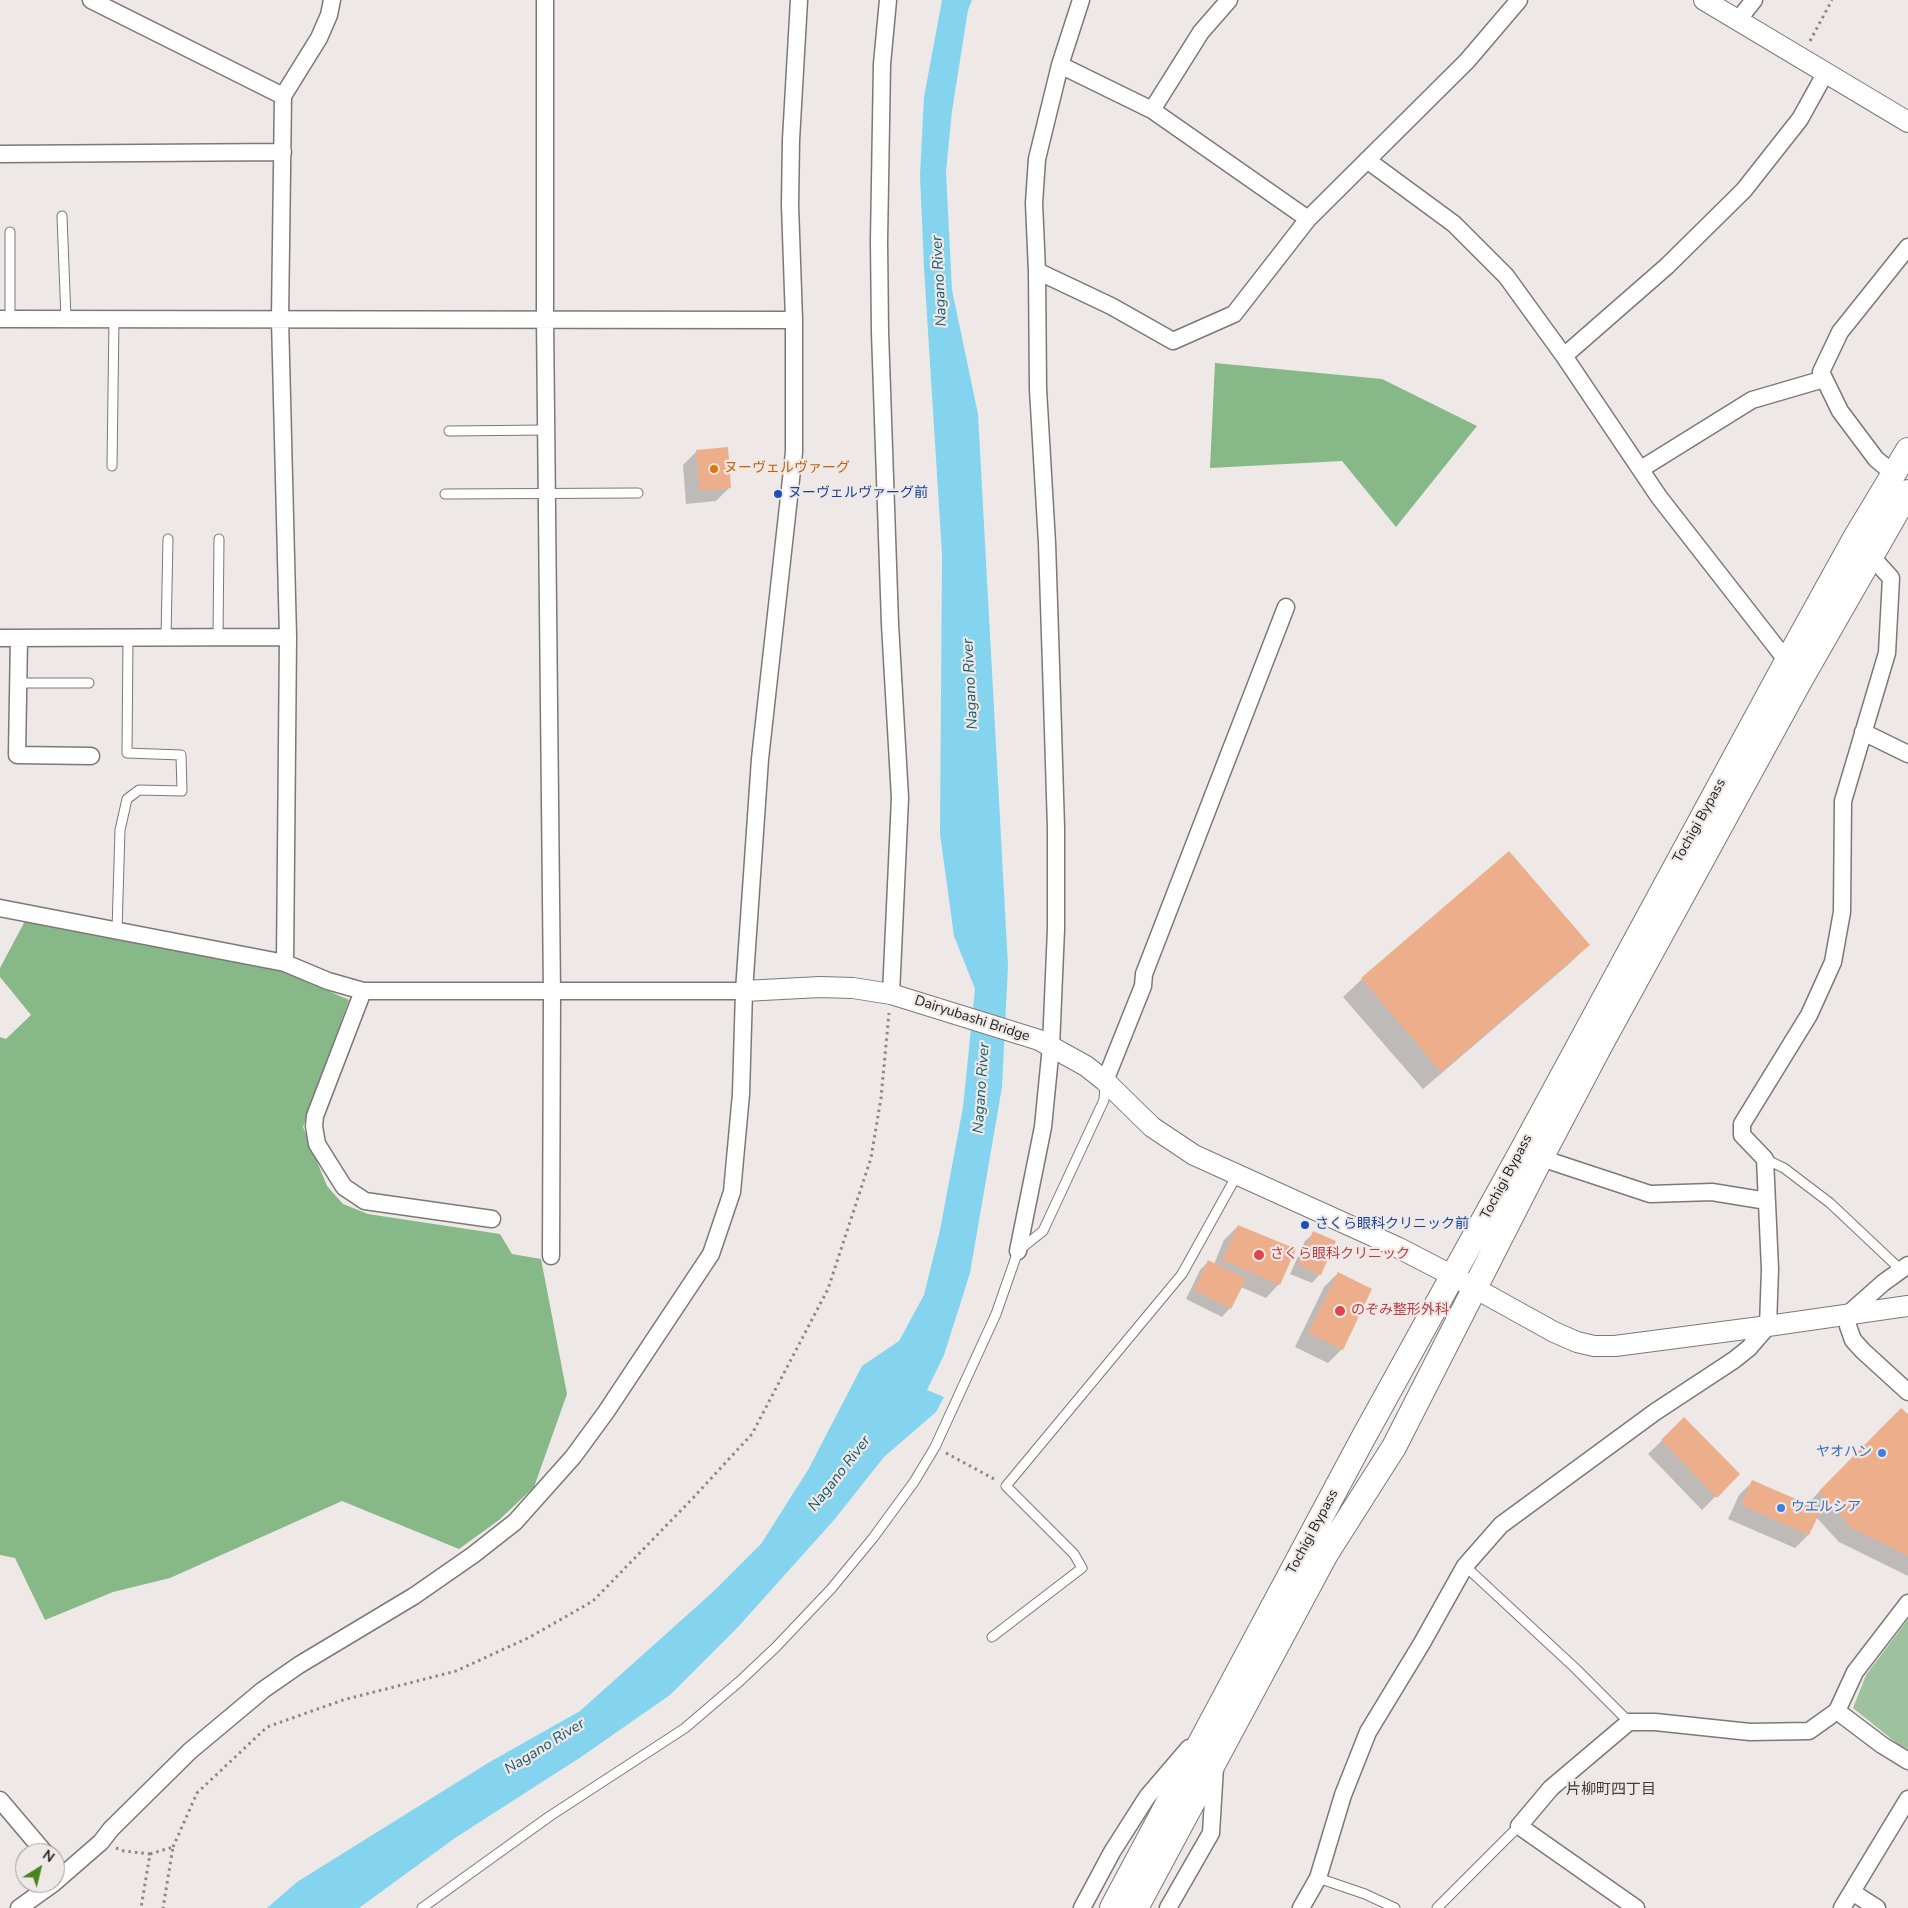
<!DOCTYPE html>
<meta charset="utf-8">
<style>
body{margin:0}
#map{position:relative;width:1908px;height:1908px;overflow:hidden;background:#eee9e6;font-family:"Nunito Sans",sans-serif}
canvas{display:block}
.north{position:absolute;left:15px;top:1843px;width:50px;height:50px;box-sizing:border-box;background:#eee9e6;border:1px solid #9d9997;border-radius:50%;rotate:36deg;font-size:14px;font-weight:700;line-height:20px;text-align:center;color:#232120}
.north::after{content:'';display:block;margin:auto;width:18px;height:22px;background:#4c841f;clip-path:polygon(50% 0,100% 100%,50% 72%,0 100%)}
</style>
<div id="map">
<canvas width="1908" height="1908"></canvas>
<div class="north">N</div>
</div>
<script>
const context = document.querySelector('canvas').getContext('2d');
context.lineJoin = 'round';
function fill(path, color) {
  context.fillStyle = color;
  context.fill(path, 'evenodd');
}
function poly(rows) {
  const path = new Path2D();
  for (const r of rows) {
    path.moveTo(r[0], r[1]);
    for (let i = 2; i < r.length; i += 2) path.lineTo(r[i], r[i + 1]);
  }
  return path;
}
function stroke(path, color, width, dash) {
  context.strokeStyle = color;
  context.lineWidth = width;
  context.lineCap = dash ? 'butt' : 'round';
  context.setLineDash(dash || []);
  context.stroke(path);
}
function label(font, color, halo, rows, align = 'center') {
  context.font = font + ' "Nunito Sans","Noto Sans JP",sans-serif';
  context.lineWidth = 4.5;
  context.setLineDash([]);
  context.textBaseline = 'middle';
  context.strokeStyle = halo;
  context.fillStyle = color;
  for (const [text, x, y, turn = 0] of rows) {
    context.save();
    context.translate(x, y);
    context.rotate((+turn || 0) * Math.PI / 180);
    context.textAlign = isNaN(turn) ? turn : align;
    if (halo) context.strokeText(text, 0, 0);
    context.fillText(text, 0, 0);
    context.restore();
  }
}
const green = poly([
 [1908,1619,1908,1749,1899,1745,1853,1708,1866,1675]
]);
const forest = poly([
 [1215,363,1382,379,1477,426,1396,527,1342,461,1210,468],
 [25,921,286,972,349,1000,303,1127,327,1186,343,1204,368,1214,500,1234,512,1254,541,1259,567,1394,534,1487,499,1520,459,1549,342,1501,170,1578,113,1592,45,1620,15,1558,0,1555,0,1037,6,1039,31,1015,0,977,0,968]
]);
const water = poly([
 [942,0,972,0,968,10,952,111,946,172,952,290,978,414,1008,966,1002,1087,970,1273,944,1355,927,1390,944,1397,936,1412,884,1457,834,1520,738,1627,670,1695,581,1757,455,1838,359,1908,267,1908,297,1882,488,1763,580,1711,715,1590,761,1544,808,1470,862,1366,899,1341,924,1295,940,1230,963,1107,975,989,954,936,940,834,942,554,924,268,920,175,924,97]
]);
const shadow = poly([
 [697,451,729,488,716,501,686,504,683,465],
 [1508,853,1588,945,1570,963,1423,1089,1343,997,1362,979],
 [1238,1226,1279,1284,1266,1298,1241,1287,1230,1308,1222,1317,1186,1299,1200,1270,1208,1262,1214,1264,1224,1240],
 [1314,1233,1320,1274,1312,1283,1290,1274,1305,1241],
 [1338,1273,1342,1349,1328,1363,1295,1347,1324,1287],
 [1901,1410,1908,1416,1908,1576,1839,1542,1816,1517,1808,1535,1795,1548,1728,1519,1739,1495,1752,1482,1806,1505],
 [1684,1419,1738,1474,1702,1510,1648,1454]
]);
const building = poly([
 [728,447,731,488,700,491,696,450],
 [1509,851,1590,945,1441,1072,1361,978],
 [1238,1225,1296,1249,1280,1285,1222,1260],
 [1313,1231,1336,1241,1321,1275,1298,1265],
 [1208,1260,1246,1279,1231,1309,1194,1290],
 [1338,1272,1372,1289,1343,1350,1308,1333],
 [1901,1408,1908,1414,1908,1556,1853,1529,1819,1491],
 [1684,1417,1740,1474,1717,1498,1661,1440],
 [1752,1480,1821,1510,1809,1535,1741,1505]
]);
const path = poly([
 [1810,41,1832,0],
 [946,1453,996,1480],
 [173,1847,197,1793,267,1727,343,1700,456,1671,530,1637,593,1601,693,1498,752,1434,828,1289,871,1158,881,1098,889,1013],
 [116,1848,124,1851,150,1854,141,1908],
 [150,1854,173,1847,163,1908]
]);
const service = poly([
 [62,216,66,319],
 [10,319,10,232],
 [449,431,546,430],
 [112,466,114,319],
 [445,494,638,493],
 [166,637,168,539],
 [218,637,219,539],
 [18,683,89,683],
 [117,930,120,830,127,799,139,790,182,791,181,755,127,753,128,638],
 [1765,1159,1784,1168,1830,1203,1900,1269],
 [1465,1566,1574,1667,1629,1722],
 [992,1637,1082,1568,1074,1554,1006,1486,1182,1274,1237,1175],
 [1318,1878,1365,1894,1395,1908],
 [422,1908,550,1816,685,1728,740,1681,776,1647,831,1589,873,1538,914,1482,935,1447,996,1314,1018,1251,1043,1231,1104,1100,1105,1084],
 [1437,1908,1519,1826]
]);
const minor = poly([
 [91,0,283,96],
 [545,0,545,319,552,993,551,1256],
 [888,0,882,64,879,241,880,332,890,624,900,798,891,994],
 [1738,20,1754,0],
 [1060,65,1152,110,1308,219],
 [1152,110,1201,32,1229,0],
 [0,154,283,152],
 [1367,160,1454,224,1506,276,1564,356,1659,497,1787,661],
 [1037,271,1111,306,1173,341,1234,314,1308,219,1467,61,1519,0],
 [0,319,794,320],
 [1564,356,1667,266,1744,190,1800,119,1826,72],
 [1641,469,1752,400,1824,379],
 [1894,474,1876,459,1840,411,1821,372,1840,332,1908,247],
 [0,638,288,637],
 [19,638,17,755,91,756],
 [1863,732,1908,754],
 [0,908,285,963,328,981,363,991,744,991],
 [285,963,288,637,280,319,283,96,319,38,329,15,332,0],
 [363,991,315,1116,314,1126,317,1144,344,1187,365,1201,492,1219],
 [1105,1081,1143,986,1144,974,1286,607],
 [1541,1158,1650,1194,1712,1192,1767,1201],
 [1018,1251,1043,1127,1051,1046,1056,929,1056,828,1051,665,1047,543,1038,389,1037,271,1034,203,1037,159,1060,65,1081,0],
 [1908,1265,1883,1283,1848,1314,1848,1326,1853,1340,1863,1351,1908,1392],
 [1837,1711,1882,1745,1908,1761],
 [0,1800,45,1853],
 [55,1882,101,1842,111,1829,190,1751,263,1690,299,1665,414,1596,473,1555,515,1522,573,1457,606,1412,711,1254,732,1192,741,1094,744,991,760,759,794,452,794,320,790,205,791,140,799,0],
 [1852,1892,1877,1908],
 [19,1908,54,1883],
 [1082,1908,1112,1852,1147,1797,1189,1748],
 [1168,1908,1211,1833,1215,1767],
 [1301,1908,1318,1878,1343,1795,1368,1732,1422,1643,1465,1566,1501,1525,1655,1412,1734,1360,1749,1348,1768,1326,1770,1269,1765,1159,1742,1135,1742,1124,1809,1015,1833,962,1842,912,1843,801,1887,653,1891,578,1871,556],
 [1636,1908,1519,1826,1551,1788,1629,1722,1655,1722,1750,1732,1809,1731,1837,1711,1855,1672,1908,1603],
 [1842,1908,1908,1799]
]);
const tertiary = poly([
 [1704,0,1908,122],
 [744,991,820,987,853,988,891,994,1039,1040,1086,1066,1105,1081,1152,1127,1194,1155,1397,1247,1453,1276,1554,1332,1577,1342,1594,1346,1615,1346,1768,1326,1908,1306]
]);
const secondary = poly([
 [1112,1908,1362,1440,1521,1152,1787,661,1855,538,1908,450],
 [1136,1908,1326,1554,1394,1447,1541,1158,1599,1048,1801,679,1908,492]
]);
const markers = [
 [714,469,5,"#e8710a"],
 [778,494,5,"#1a4fb4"],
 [1305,1225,5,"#1a4fb4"],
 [1259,1255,6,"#e0444e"],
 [1340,1311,6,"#e0444e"],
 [1882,1453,5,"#3f7fe0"],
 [1781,1508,5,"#3f7fe0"]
];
const foodNames = [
 ["ヌーヴェルヴァーグ",724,469]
];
const transitNames = [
 ["ヌーヴェルヴァーグ前",788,494],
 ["さくら眼科クリニック前",1315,1225]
];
const streetNames = [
 ["Tochigi Bypass",1700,821,-61],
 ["Dairyubashi Bridge",972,1019,18],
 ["Tochigi Bypass",1507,1177,-62],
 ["Tochigi Bypass",1313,1532,-62]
];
const healthNames = [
 ["さくら眼科クリニック",1270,1255],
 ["のぞみ整形外科",1351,1311]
];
const shopNames = [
 ["ヤオハン",1872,1453],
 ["ウエルシア",1791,1508,"left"]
];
const waterNames = [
 ["Nagano River",940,281,-93],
 ["Nagano River",971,684,-93],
 ["Nagano River",982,1088,-86],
 ["Nagano River",840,1474,-52],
 ["Nagano River",545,1747,-32]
];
const neighbourhoodNames = [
 ["片柳町四丁目",1611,1790]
];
fill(green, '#9dc29d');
fill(forest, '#87b887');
fill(water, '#84d4ef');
fill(shadow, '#0003');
fill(building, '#edaf8b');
stroke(service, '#7d7876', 11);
stroke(minor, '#7d7876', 19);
stroke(tertiary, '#7d7876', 22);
stroke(secondary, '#7d7876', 26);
stroke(path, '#8c8886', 3, [2.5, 4]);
stroke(service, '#fff', 9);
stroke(minor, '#fff', 16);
stroke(tertiary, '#fff', 20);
stroke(secondary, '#fff', 24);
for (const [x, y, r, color] of markers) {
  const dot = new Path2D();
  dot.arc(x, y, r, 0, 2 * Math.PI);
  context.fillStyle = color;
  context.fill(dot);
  stroke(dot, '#eee9e6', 2);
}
label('14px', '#c56008', '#eee9e6', foodNames, 'left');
label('14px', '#164399', '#eee9e6', transitNames, 'left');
label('14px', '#232120', '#eee9e6', streetNames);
label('14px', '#be3a42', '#eee9e6', healthNames, 'left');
label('14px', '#366cbe', '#eee9e6', shopNames, 'right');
label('italic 15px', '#16586b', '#eee9e6', waterNames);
label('15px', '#3f3b39', '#eee9e6', neighbourhoodNames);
</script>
